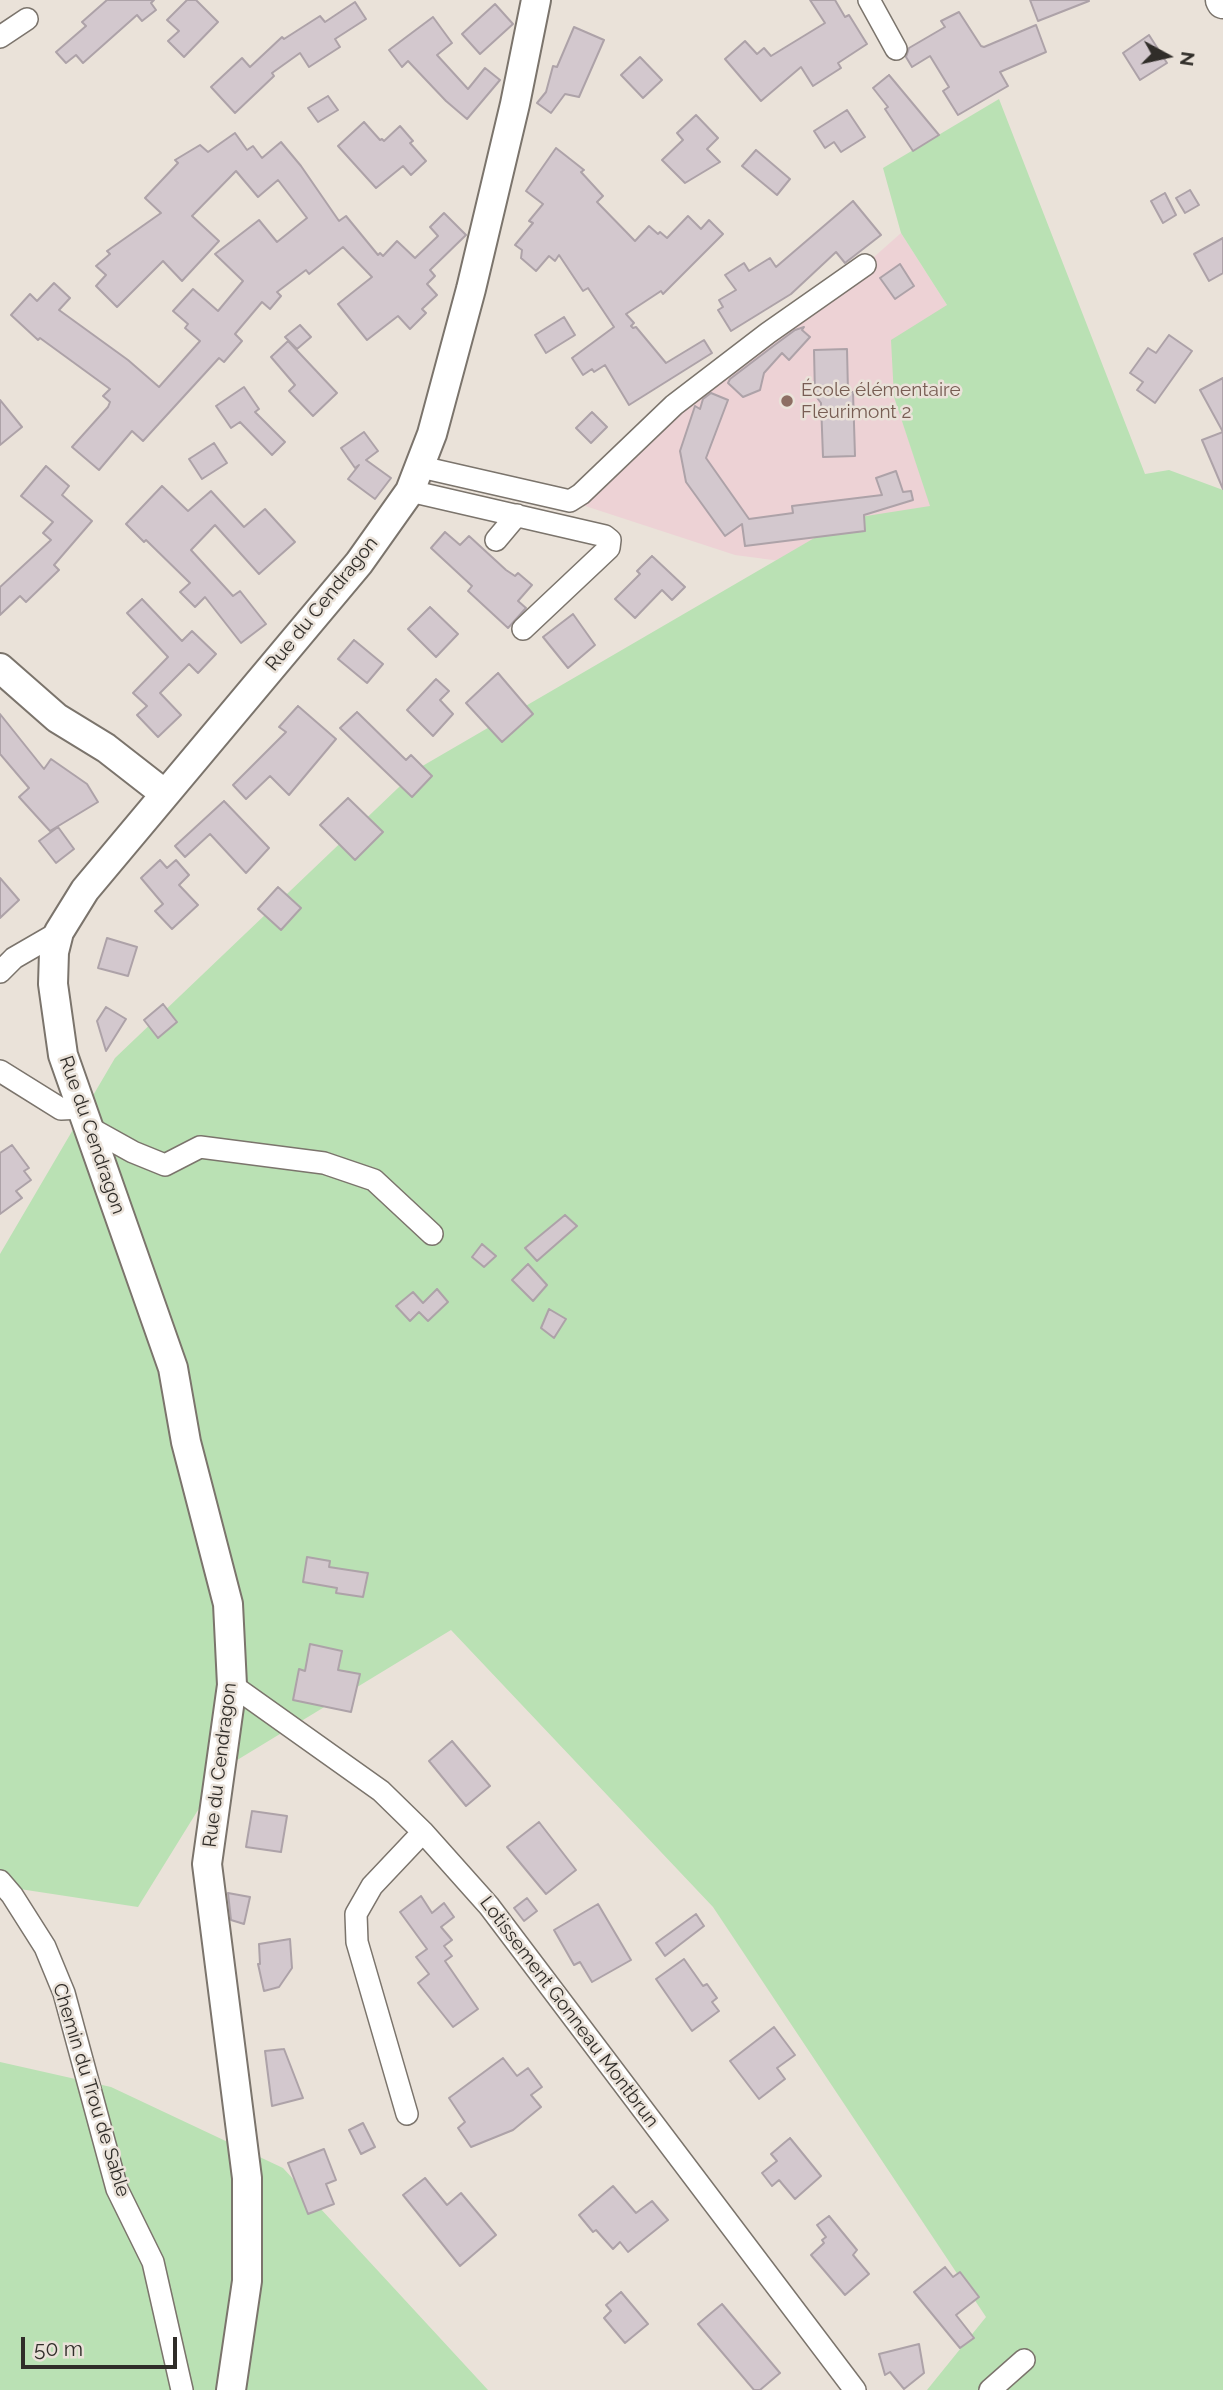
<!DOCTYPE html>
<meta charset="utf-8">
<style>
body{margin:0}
#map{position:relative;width:1223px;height:2390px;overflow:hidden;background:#eae2d9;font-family:Raleway,sans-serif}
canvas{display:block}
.north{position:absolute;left:1132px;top:21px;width:70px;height:70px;-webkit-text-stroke:5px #eae2d9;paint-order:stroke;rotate:98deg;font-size:19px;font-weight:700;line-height:28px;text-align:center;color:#302d29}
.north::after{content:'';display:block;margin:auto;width:24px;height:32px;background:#302d29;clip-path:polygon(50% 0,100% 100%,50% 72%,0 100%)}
.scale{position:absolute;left:21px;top:2337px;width:156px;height:32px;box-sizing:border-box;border:4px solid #302d29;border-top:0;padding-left:9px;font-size:21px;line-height:24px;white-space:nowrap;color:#302d29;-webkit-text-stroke:5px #eae2d9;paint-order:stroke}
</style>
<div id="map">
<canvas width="1223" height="2390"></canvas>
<div class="north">N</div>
<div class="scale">50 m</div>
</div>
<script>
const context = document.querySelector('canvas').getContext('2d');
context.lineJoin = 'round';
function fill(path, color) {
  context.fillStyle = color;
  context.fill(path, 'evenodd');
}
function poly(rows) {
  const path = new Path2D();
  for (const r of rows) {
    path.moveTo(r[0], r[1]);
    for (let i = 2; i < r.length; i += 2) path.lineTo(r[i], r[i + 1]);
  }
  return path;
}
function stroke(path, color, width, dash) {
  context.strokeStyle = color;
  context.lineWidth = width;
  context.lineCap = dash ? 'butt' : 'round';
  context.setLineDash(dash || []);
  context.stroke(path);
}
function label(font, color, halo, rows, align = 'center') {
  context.font = font + ' Raleway,sans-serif';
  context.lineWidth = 5;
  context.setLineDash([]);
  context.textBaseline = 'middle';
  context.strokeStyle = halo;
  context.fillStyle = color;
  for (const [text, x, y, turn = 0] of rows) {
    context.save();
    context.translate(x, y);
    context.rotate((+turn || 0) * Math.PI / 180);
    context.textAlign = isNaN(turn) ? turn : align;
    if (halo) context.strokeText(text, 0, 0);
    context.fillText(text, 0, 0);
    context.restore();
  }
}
const education = poly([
 [901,233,947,305,894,397,933,513,894,576,735,555,570,501,674,405,865,265]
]);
const green = poly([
 [999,99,1145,474,1169,470,1223,490,1223,2390,927,2390,986,2317,713,1907,451,1630,224,1768,138,1907,0,1886,0,1254,115,1058,419,768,847,519,930,506,894,397,891,340,947,305,901,233,883,168],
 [0,2062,111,2087,283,2168,488,2390,0,2390]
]);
const building = poly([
 [107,0,154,0,151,3,156,10,142,21,137,15,83,63,76,55,66,63,56,52,86,26,82,22,107,0],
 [187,0,196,0,218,22,184,57,168,41,179,31,167,20,187,0],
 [810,0,835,0,845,17,849,15,867,44,838,63,841,68,813,86,801,67,761,101,725,59,745,41,757,54,764,48,771,56,825,23,810,0],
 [1030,0,1088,0,1089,1,1038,21,1030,0],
 [355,2,366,19,335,39,340,47,309,67,300,53,272,73,274,76,235,113,211,87,242,58,250,67,282,37,284,39,320,16,325,22,355,2],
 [495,4,513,24,480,54,462,34,495,4],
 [959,12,981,46,984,47,1036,25,1046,52,1000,72,1008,86,958,115,943,91,949,87,930,56,912,67,906,57,909,48,945,27,941,21,959,12],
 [433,17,452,43,437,55,468,89,485,68,500,80,467,119,446,101,408,61,402,67,389,50,433,17],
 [574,27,604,40,579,97,565,94,551,113,537,103,546,92,553,66,557,67,574,27],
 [1149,35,1167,63,1140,80,1123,53,1149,35],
 [640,57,662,80,643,98,621,75,640,57],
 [889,75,939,135,913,151,885,109,888,107,873,88,889,75],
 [328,96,338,110,318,122,308,108,328,96],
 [847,110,865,137,841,152,834,142,825,148,814,131,847,110],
 [696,115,718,138,707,149,720,162,685,183,662,160,683,140,677,133,696,115],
 [364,122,380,140,382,139,384,141,400,126,413,141,410,143,426,161,411,175,403,166,376,188,338,146,364,122],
 [235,133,247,150,253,146,262,158,281,142,301,166,339,221,346,216,378,255,380,253,383,256,397,241,415,258,438,236,430,227,444,213,466,235,430,270,435,276,427,284,437,295,422,309,426,313,410,329,398,316,367,340,338,304,372,277,343,247,309,274,306,270,277,292,281,296,270,309,262,302,235,334,242,341,224,362,219,358,143,441,132,431,99,470,72,447,108,407,110,402,103,396,110,389,40,338,38,340,11,315,30,294,37,301,54,283,70,298,59,310,128,360,159,387,200,341,185,328,188,324,173,311,193,289,218,311,243,281,215,254,259,220,277,242,307,218,278,180,258,197,236,171,192,216,219,241,182,281,163,261,117,307,96,286,106,275,96,266,110,254,107,251,161,213,145,198,178,163,175,160,200,145,208,152,235,133],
 [556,148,584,170,581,172,603,196,597,202,635,241,649,226,658,234,660,232,667,238,688,216,701,229,709,220,723,234,663,294,661,291,626,314,634,323,631,326,633,328,636,327,666,363,704,340,712,353,629,405,605,365,594,372,592,369,583,375,572,358,614,327,588,288,583,291,559,255,555,261,549,256,536,271,521,258,522,250,515,245,533,223,529,221,543,204,526,191,556,148],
 [756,150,790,179,777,195,742,166,756,150],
 [1190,190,1199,205,1185,213,1176,198,1190,190],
 [1165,193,1176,215,1163,223,1151,201,1165,193],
 [853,201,881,235,845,263,836,252,791,294,731,331,718,310,723,307,719,300,736,290,725,275,744,263,749,271,770,258,776,267,853,201],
 [1223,238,1223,273,1209,281,1194,254,1223,238],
 [900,264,914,286,895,299,880,278,900,264],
 [564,317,575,335,546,353,535,335,564,317],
 [300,325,311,337,297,349,285,337,300,325],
 [804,327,802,330,810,337,789,360,782,353,764,373,760,390,743,397,728,383,730,379,776,344,795,330,804,327],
 [1169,335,1192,351,1155,403,1137,390,1143,382,1130,373,1148,348,1156,353,1169,335],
 [288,341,337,393,313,416,289,391,295,385,271,357,288,341],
 [847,349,848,392,853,392,855,456,823,457,821,403,815,395,814,350,847,349],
 [1223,378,1223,489,1202,440,1223,432,1200,390,1223,378],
 [244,387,259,409,255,412,285,442,272,455,240,422,231,428,216,406,244,387],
 [711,393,728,400,706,458,749,519,793,513,792,506,882,495,876,478,896,471,903,492,911,491,913,500,864,515,865,531,745,546,742,524,725,536,686,482,680,451,695,406,700,409,703,399,711,393],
 [0,400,22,427,0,445,0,400],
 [592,412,607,427,591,443,576,428,592,412],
 [364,432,378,451,366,460,391,478,375,499,348,479,359,465,355,468,341,448,364,432],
 [214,443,227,463,202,479,189,459,214,443],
 [46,466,69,486,62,495,92,521,54,565,59,570,26,602,20,596,0,615,0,587,51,540,43,533,53,522,21,496,46,466],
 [162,486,188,511,211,491,244,527,265,509,295,542,259,574,215,525,191,550,233,596,240,591,266,624,241,643,205,597,195,607,180,592,190,583,146,540,144,542,126,524,162,486],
 [445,532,460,545,469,536,506,570,515,576,518,573,532,585,518,601,526,608,508,628,468,591,472,586,431,548,445,532],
 [652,556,685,587,672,600,662,590,635,618,615,599,640,574,637,571,652,556],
 [142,599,182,641,192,631,216,654,198,673,189,664,160,693,181,715,158,737,137,715,147,706,133,693,168,657,127,613,142,599],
 [430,607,458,634,436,657,408,629,430,607],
 [573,614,595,645,568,668,543,637,573,614],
 [354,640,383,664,367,683,338,659,354,640],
 [498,673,533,714,502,742,466,703,498,673],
 [436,679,449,691,440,700,453,714,433,736,407,710,436,679],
 [298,706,336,739,289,795,270,776,246,799,233,785,286,732,279,727,298,706],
 [357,712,406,760,411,755,432,776,412,797,340,728,357,712],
 [0,714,44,769,51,759,87,784,98,802,50,831,19,797,29,788,0,754,0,714],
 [348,798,383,832,355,860,320,825,348,798],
 [224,801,269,848,246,873,210,834,185,857,175,846,224,801],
 [58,827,74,849,56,863,39,841,58,827],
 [160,860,167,868,176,860,189,875,179,885,198,905,172,929,155,911,163,904,141,878,160,860],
 [0,878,19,900,0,918,0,878],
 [278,887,301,908,281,930,258,909,278,887],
 [107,938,137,947,128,976,98,968,107,938],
 [163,1004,177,1022,158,1038,144,1020,163,1004],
 [106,1007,126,1019,106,1051,97,1021,106,1007],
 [12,1145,29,1168,24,1171,31,1180,16,1191,22,1198,0,1214,0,1153,12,1145],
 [565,1215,577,1226,537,1261,525,1248,565,1215],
 [482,1244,496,1256,484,1267,472,1257,482,1244],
 [528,1264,547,1285,533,1301,512,1280,528,1264],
 [437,1289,448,1302,428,1321,419,1312,410,1321,396,1306,413,1292,423,1303,437,1289],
 [549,1309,566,1319,554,1338,541,1328,549,1309],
 [307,1557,330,1561,329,1567,368,1573,363,1597,336,1593,337,1588,303,1582,307,1557],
 [310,1644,342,1651,338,1670,360,1674,351,1712,293,1700,299,1669,305,1671,310,1644],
 [452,1741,490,1786,466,1806,429,1761,452,1741],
 [252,1811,287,1816,281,1852,246,1847,252,1811],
 [539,1822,576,1870,546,1894,507,1847,539,1822],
 [228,1893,250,1897,244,1924,231,1920,228,1893],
 [421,1896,432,1913,444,1903,454,1917,441,1927,452,1940,444,1946,452,1956,445,1961,478,2009,453,2027,418,1983,429,1974,416,1957,427,1949,400,1912,421,1896],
 [527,1898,537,1911,524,1921,514,1908,527,1898],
 [598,1904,631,1960,592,1982,580,1962,574,1965,554,1930,598,1904],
 [696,1914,704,1926,665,1956,656,1943,696,1914],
 [290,1939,292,1968,279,1987,264,1991,258,1964,260,1964,259,1944,290,1939],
 [684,1959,703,1986,707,1984,717,1998,712,2002,719,2011,692,2031,656,1979,684,1959],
 [774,2027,795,2055,777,2068,785,2079,759,2099,730,2061,774,2027],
 [284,2049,303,2098,272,2106,265,2051,284,2049],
 [503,2058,517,2076,528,2068,542,2087,531,2095,541,2107,513,2130,471,2147,458,2128,465,2122,449,2098,503,2058],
 [363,2123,375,2147,361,2154,349,2130,363,2123],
 [790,2138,821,2176,795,2199,779,2180,772,2186,762,2173,777,2161,771,2154,790,2138],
 [324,2149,336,2180,326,2184,334,2204,308,2214,288,2163,324,2149],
 [425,2178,447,2205,461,2193,496,2235,460,2266,403,2195,425,2178],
 [613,2186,636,2213,652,2201,668,2220,628,2252,620,2242,613,2249,596,2230,593,2232,579,2215,613,2186],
 [829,2216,857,2250,853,2255,869,2274,845,2295,811,2255,824,2243,822,2240,826,2237,817,2225,829,2216],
 [945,2267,953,2277,960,2272,979,2297,956,2315,974,2338,960,2348,914,2292,945,2267],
 [621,2292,648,2324,625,2343,604,2318,611,2311,606,2305,621,2292],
 [722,2304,780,2373,760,2390,754,2390,698,2324,722,2304],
 [919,2344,924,2373,904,2389,890,2372,885,2375,879,2354,919,2344]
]);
const street = poly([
 [869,0,896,49],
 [0,37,27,19],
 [421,467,570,501,581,494,674,405,768,333,865,265],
 [410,491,605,536,610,540,609,548,523,629],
 [496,540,517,515],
 [0,972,14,958,59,932],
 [0,1071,61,1109,82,1108],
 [88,1127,133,1152,165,1165,200,1147,324,1163,374,1180,432,1234],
 [232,1685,381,1791,423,1832,489,1906,855,2390],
 [0,1881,12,1895,45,1947,64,1993,117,2189,153,2262,182,2390],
 [407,2114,357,1942,356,1914,372,1886,423,1832],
 [990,2390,1024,2360]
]);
const secondary = poly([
 [0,668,57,718,106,748,165,794],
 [231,2390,247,2281,247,2178,207,1864,232,1685,228,1604,186,1442,173,1368,63,1055,53,984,54,952,59,932,85,890,359,563,410,491,432,434,471,289,515,104,536,0]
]);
const primary = poly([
 [1222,0,1223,2]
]);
const markers = [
 [787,401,7,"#8d6e63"]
];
const educationNames = [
 ["École élémentaire",801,390],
 ["Fleurimont 2",801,412]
];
const streetNames = [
 ["Rue du Cendragon",322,604,-51],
 ["Rue du Cendragon",92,1135,71],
 ["Rue du Cendragon",220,1765,-83],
 ["Lotissement Gonneau Montbrun",569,2012,53],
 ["Chemin du Trou de Sable",91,2090,73]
];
fill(education, '#edd2d5');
fill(green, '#bae1b4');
fill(building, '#d3c8ce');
stroke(building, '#ada2a8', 2);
stroke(street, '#7b746c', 24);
stroke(secondary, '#7b746c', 32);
stroke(primary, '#7b746c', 35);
stroke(street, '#fff', 21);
stroke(secondary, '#fff', 28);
stroke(primary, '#fff', 32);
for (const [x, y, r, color] of markers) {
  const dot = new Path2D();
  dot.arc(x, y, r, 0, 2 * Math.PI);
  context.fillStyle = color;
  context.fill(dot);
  stroke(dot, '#eae2d9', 2.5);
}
label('19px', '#785e54', '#eae2d9', educationNames, 'left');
label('19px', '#302d29', '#eae2d9', streetNames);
</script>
